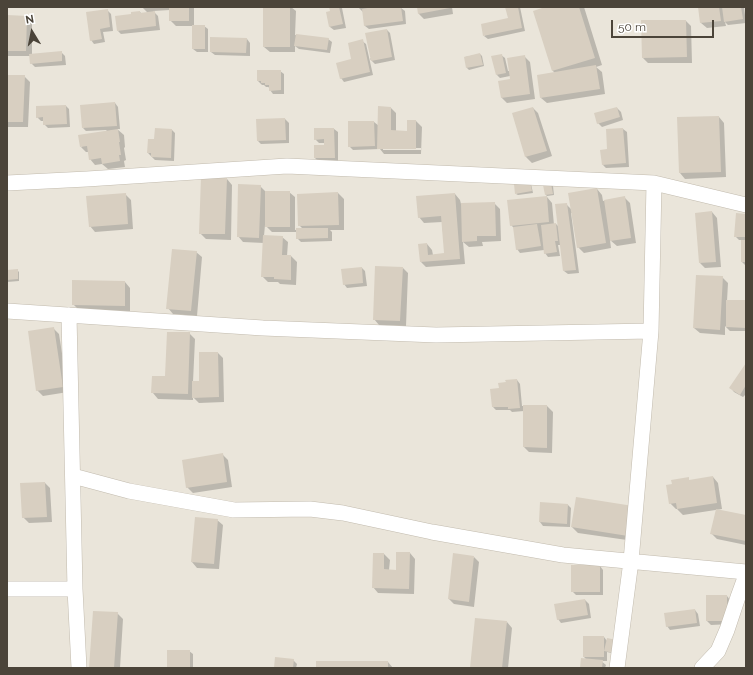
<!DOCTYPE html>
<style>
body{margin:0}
#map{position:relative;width:753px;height:675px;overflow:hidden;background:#f6f3ec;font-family:Raleway,sans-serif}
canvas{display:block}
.frame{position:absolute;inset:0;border:8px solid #4b4439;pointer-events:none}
.north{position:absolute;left:12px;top:12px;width:40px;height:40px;-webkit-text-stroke:3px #fff;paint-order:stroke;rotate:350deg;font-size:11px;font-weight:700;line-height:16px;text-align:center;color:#4b4439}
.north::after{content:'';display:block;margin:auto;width:14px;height:18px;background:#4b4439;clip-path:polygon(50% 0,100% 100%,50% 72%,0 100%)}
.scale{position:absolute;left:611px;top:20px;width:103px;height:18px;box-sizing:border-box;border:2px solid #4b4439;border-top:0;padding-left:5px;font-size:12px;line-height:14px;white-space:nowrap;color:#4b4439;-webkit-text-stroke:3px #fff;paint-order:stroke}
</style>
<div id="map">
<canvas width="753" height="675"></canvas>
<div class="frame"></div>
<div class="north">N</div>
<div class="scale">50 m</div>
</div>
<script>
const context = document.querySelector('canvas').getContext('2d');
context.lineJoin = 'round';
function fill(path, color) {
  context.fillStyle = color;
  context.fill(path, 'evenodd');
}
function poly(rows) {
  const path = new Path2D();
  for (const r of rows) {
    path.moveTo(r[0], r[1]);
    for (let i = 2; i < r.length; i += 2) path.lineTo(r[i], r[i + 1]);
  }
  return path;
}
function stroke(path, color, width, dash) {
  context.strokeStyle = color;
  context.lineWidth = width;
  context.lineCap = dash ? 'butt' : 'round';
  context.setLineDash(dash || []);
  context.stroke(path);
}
const residential = poly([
 [7,7,746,7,746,668,7,668]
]);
const shadow = poly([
 [142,7,194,7,194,26,204,26,208,29,208,52,197,52,193,49,193,26,176,26,170,20,170,10,153,11,158,16,160,30,121,34,118,31,132,15,140,12,142,14,148,13],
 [264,7,291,7,296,11,295,35,328,39,332,42,330,53,299,49,295,46,295,52,270,52,264,47],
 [330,7,341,7,342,8,346,28,334,30,330,27,331,12],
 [358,7,401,8,405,11,406,24,369,29,365,26,363,12],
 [418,7,452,7,453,14,424,19,419,14],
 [506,7,520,7,525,31,488,39,484,36,509,19],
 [546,7,584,7,602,65,596,67,602,72,605,94,547,103,541,98,555,73,552,70],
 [699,7,744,7,746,23,728,25,725,22,726,26,707,28,701,23],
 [107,10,111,14,113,31,103,32,105,42,94,44,91,40],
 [7,16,27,17,32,23,32,55,61,52,65,56,66,65,35,67,31,63,30,56,7,56],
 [686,21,691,26,692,63,648,63,643,58],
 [387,30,390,33,395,60,375,64,370,59,371,58],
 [247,39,250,43,250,56,215,55,211,52],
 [362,41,366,44,373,75,344,82,341,78,352,60],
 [480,54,482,56,484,66,469,70,467,68,465,57],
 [501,55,505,58,508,71,509,71,524,56,530,62,535,99,507,103,501,97,511,80,510,76,500,78,497,75],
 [258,71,280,71,284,74,284,94,273,94,270,90,270,88,268,87,266,87,264,85,262,85,258,81],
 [7,76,24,76,30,82,28,127,7,127],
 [115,103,118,107,120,129,117,129,124,135,125,147,124,148,126,160,124,161,125,167,108,169,102,164,95,165,90,159,89,152,86,152,81,147,107,131,106,130,86,131,83,128],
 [66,106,69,109,70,127,48,128,44,124,44,121,41,121,37,117],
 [391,108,396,113,396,131,408,132,408,121,416,121,422,127,421,154,384,154,380,149,353,150,349,146,349,122,374,122,379,126],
 [383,148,421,148,421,150,383,150],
 [533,108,538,113,552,156,532,163,526,157,513,114],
 [617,108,621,112,623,120,602,127,598,123],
 [719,117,724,123,726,177,685,179,680,173],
 [285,119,289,123,289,143,261,144,258,141,257,120],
 [334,129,338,132,338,161,318,161,315,158,325,145,325,143,319,143,315,139],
 [623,129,627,132,629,167,606,168,603,165,608,150,607,130],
 [172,130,175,133,174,161,155,160,148,153,155,140],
 [227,179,232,185,231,240,206,239,200,233],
 [531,184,533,193,518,195,516,194],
 [544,185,553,186,554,195,547,196,546,195],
 [260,186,266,192,289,192,295,197,295,230,303,229,299,225,338,193,344,199,344,230,330,230,332,232,332,241,301,242,297,238,297,232,272,232,265,225,264,236,282,237,288,242,287,256,291,256,297,262,296,285,280,284,278,282,268,282,262,276,264,243,243,242,238,236],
 [597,189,602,195,603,201,624,197,630,203,636,243,617,246,610,240,611,248,584,253,578,247,572,213,571,213,579,273,568,274,564,271,561,245,558,245,560,256,548,257,545,253,544,250,520,253,517,249,514,228,511,225,547,197,552,203,554,225,556,224,559,227,566,204,572,210],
 [125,194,131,200,133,229,95,232,90,226],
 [455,194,460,200,461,204,494,203,500,209,501,241,482,242,483,246,469,247,463,242,465,264,426,267,421,262,427,244,432,250,433,255,445,254,442,222,424,223,419,217],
 [712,212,717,218,721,267,705,268,700,263],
 [746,215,746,266,742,262,742,240,739,240,735,236],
 [196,252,202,257,197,316,173,314,168,308],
 [362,268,365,271,367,286,347,288,344,284],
 [403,268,408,273,406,326,379,325,374,319],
 [17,270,19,272,19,281,7,282,7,271],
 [722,277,728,283,727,301,746,301,746,331,730,331,725,326,725,335,700,333,694,328],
 [125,282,130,288,130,311,79,310,73,304],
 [53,328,59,334,68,392,43,396,37,390],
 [189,333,195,339,193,382,200,382,218,353,223,358,224,402,199,403,193,397,193,400,158,399,153,393,166,377],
 [746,365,746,394,743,397,734,392,731,388],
 [517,380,520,384,522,406,547,406,553,412,552,453,529,452,524,447,524,411,512,412,510,410,496,410,493,407,500,389],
 [222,454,228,460,232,487,193,493,187,487],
 [713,477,718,483,722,509,683,515,677,509,676,509,670,503,688,479,690,481],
 [45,483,50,488,52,522,29,523,23,517],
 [541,503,568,505,571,508,570,527,543,526,540,522],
 [632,507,634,541,578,533,572,527],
 [746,516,746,545,717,539,712,534],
 [217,520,223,525,219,569,197,568,192,562],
 [410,553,415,559,414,594,378,593,373,587,374,554,384,554,390,560,389,570,397,571],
 [474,557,479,562,474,607,454,604,449,599],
 [600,566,603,570,603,595,576,595,572,591],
 [727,596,730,600,731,624,711,625,707,621],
 [585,600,589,604,591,618,561,623,558,619],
 [695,610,698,614,700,626,670,630,667,626],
 [117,613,123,619,120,668,90,668],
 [507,622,512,628,508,668,471,668],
 [604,637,607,641,616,654,607,652,607,661,601,661,606,665,605,668,581,668,587,660,584,657],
 [189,651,193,654,193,668,168,668],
 [293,660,297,664,296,668,275,668],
 [388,662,393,668,317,668]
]);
const building = poly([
 [169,7,189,7,189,21,169,21],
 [263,7,290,7,290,47,263,47],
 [329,7,339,7,343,24,329,27,326,12,330,11],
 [373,7,401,7,403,21,364,26,362,9],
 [417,7,450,7,450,8,418,14],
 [505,7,518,7,522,28,483,36,481,24,508,18],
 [545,7,579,7,595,58,552,71,533,11],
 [698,7,719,7,721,21,700,23],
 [722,7,741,7,743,19,724,22],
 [108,9,110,27,100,29,102,39,90,41,86,12],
 [140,11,140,13,155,11,156,26,117,31,115,16,131,14,131,12],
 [7,15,27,16,26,51,7,51],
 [641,20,686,20,687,57,642,58],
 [192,25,205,25,205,49,192,49],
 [387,29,392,57,371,61,365,33],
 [296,34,329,38,327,50,294,46],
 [210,37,247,38,246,53,210,52],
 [363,39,370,72,340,79,336,63,351,59,348,43],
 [62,51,62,61,30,64,29,54],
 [480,53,483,65,466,68,464,57],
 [502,54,506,73,496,75,491,56],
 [525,55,530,94,501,98,498,81,510,79,507,58],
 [596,65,600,89,540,98,537,75],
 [257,70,281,70,281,90,269,91,269,85,265,85,265,83,261,83,261,81,257,81],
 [7,75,25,75,23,122,7,122],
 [115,102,117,126,82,128,80,105],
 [66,105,67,124,43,125,43,117,36,118,36,106],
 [378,106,391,107,391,130,407,131,407,120,416,120,416,149,377,149],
 [533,107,547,151,525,157,512,113],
 [617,107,620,117,597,124,594,113],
 [719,116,721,172,679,173,677,117],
 [285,118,286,140,257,141,256,119],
 [348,121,374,121,375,146,348,147],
 [155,128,172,129,171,158,151,157,151,153,147,153,148,139,154,139],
 [314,128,334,128,335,158,314,158,314,145,324,145,324,139,314,140],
 [623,128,626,163,602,165,600,150,607,149,606,129],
 [118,129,120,142,119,142,121,155,119,155,120,161,102,164,101,158,89,160,87,146,80,147,78,135],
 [201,177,227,178,225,234,199,234],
 [530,181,532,191,515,194,514,184],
 [551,183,553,194,545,195,543,185],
 [238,184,261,185,259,238,237,237],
 [597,188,606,243,577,248,568,193],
 [265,191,290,191,290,227,265,227],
 [338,192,339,225,298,226,297,194],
 [126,193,128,224,89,227,86,196],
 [455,193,460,259,420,262,418,244,427,243,428,255,444,253,441,216,418,218,416,196],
 [547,196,549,222,510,226,507,200],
 [625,196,631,238,610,241,604,200],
 [495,202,496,236,477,236,477,241,462,242,461,203],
 [567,203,576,270,563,271,555,204],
 [712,211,716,262,699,263,695,213],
 [736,213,746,214,746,237,734,237],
 [556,223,558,241,555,241,557,252,544,254,541,225],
 [537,224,541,246,516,250,513,227],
 [296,228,328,228,328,238,296,239],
 [263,235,283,236,282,255,291,255,291,280,274,279,274,277,261,277],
 [741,240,746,240,746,262,741,262],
 [172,249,197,251,191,311,166,309],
 [375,266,403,267,400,321,373,320],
 [362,267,363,283,343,285,341,269],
 [18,269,18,279,7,280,7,270],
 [696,275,723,276,720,330,693,328],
 [72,280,125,281,125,306,72,305],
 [726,300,746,300,746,328,726,327],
 [54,327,63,387,36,391,28,331],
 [167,332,190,332,188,394,151,393,152,376,165,376],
 [199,352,218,352,219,397,192,398,192,381,199,381],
 [746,363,746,385,740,395,729,388],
 [517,379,520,408,508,409,508,407,492,407,490,389,499,388,498,383,506,382,505,380],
 [523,405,547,405,547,448,523,447],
 [223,453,227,482,186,488,182,460],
 [713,476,717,503,677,509,676,503,669,504,666,485,672,484,671,480,689,477,689,480],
 [45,482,47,517,22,518,20,483],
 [576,497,633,506,628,536,571,527],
 [540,502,568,504,567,524,539,522],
 [716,509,746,515,746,541,710,534],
 [195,517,218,519,214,564,191,562],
 [396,552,410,552,409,589,372,588,373,553,384,553,384,569,396,570],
 [453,553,474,556,469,602,448,599],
 [571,565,600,565,600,592,571,592],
 [706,595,727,595,727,621,706,621],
 [585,599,588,615,557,620,554,604],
 [695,609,697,623,666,627,664,613],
 [93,611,118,612,114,668,89,668],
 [475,618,507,621,502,668,470,668],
 [583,636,604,636,604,657,583,657],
 [607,638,617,640,614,653,604,651],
 [167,650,190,650,190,668,167,668],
 [275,657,294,659,293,668,274,668],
 [581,658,603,660,602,668,580,668],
 [316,661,388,661,388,668,316,668]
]);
const minor = poly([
 [7,183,87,179,287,166,654,183,746,205],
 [7,311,263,328,436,335,651,331],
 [69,315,75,589,79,668],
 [73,476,129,491,234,510,310,509,343,513,432,532,563,555,746,572],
 [7,589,75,589],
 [617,668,631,561,651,331,654,183],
 [702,668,718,651,727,630,738,597,746,575]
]);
fill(residential, '#eae5da');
fill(shadow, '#0003');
fill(building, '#d8cfc1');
stroke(minor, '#c2bbae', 16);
stroke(minor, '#fff', 15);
</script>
